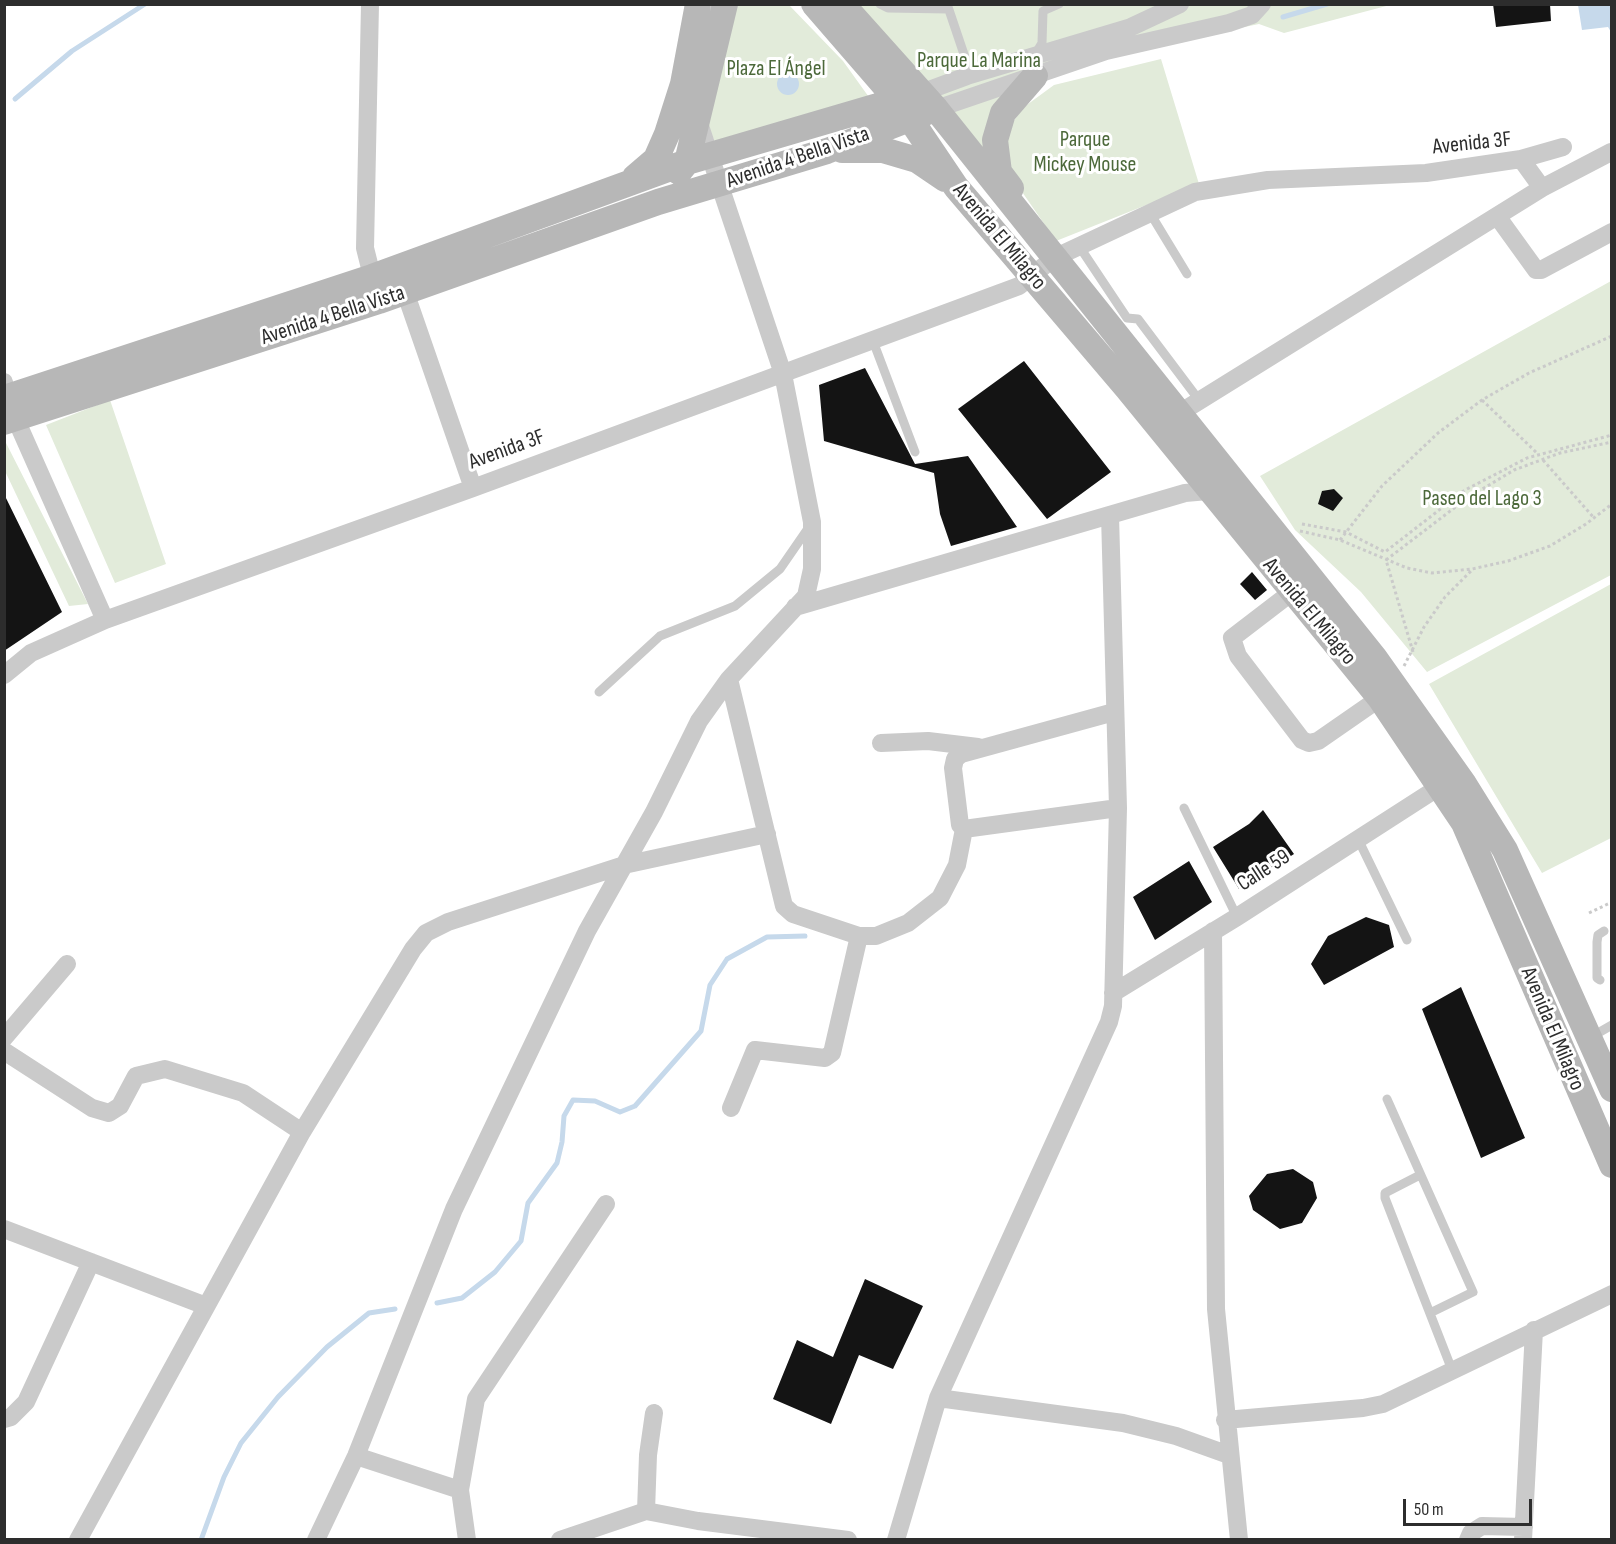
<!DOCTYPE html>
<meta charset="utf-8">
<style>
body{margin:0}
#map{position:relative;width:1616px;height:1544px;overflow:hidden;background:#fff;font-family:"Sofia Sans Condensed",sans-serif}
canvas{display:block}
.frame{position:absolute;inset:0;border:6px solid #2d2d2d;pointer-events:none}
.scale{position:absolute;left:1403px;top:1499px;width:129px;height:27px;box-sizing:border-box;border:3px solid #2d2d2d;border-top:0;padding-left:8px;font-size:18px;line-height:21px;white-space:nowrap;color:#2d2d2d;-webkit-text-stroke:4px #fff;paint-order:stroke}
</style>
<div id="map">
<canvas width="1616" height="1544"></canvas>
<div class="frame"></div>
<div class="scale">50 m</div>
</div>
<script>
const context = document.querySelector('canvas').getContext('2d');
context.lineJoin = 'round';
function fill(path, color) {
  context.fillStyle = color;
  context.fill(path, 'evenodd');
}
function poly(rows) {
  const path = new Path2D();
  for (const r of rows) {
    if (r.length === 3) {
      path.moveTo(r[0] + r[2], r[1]);
      path.arc(r[0], r[1], r[2], 0, 2 * Math.PI);
      continue;
    }
    path.moveTo(r[0], r[1]);
    for (let i = 2; i < r.length; i += 2) path.lineTo(r[i], r[i + 1]);
  }
  return path;
}
function stroke(path, color, width, dash) {
  context.strokeStyle = color;
  context.lineWidth = width;
  context.lineCap = dash ? 'butt' : 'round';
  context.setLineDash(dash || []);
  context.stroke(path);
}
function label(font, color, halo, rows, align = 'center') {
  context.font = font + ' "Sofia Sans Condensed",sans-serif';
  context.lineWidth = 6;
  context.setLineDash([]);
  context.textBaseline = 'middle';
  context.strokeStyle = halo;
  context.fillStyle = color;
  for (const [text, x, y, turn = 0] of rows) {
    context.save();
    context.translate(x, y);
    context.rotate((+turn || 0) * Math.PI / 180);
    context.textAlign = isNaN(turn) ? turn : align;
    if (halo) context.strokeText(text, 0, 0);
    context.fillText(text, 0, 0);
    context.restore();
  }
}
const green = poly([
 [733,5,789,5,843,61,871,100,717,146,707,126],
 [847,5,1390,5,1284,33,1259,24,1176,41,1097,61,1043,78,1022,98,988,161],
 [1161,59,1199,184,1056,241,1009,173,1005,152,1009,127,1024,107,1054,85],
 [1611,281,1611,575,1427,672,1361,592,1295,530,1260,476],
 [110,400,166,564,115,583,46,425],
 [4,441,5,441,88,604,69,606,5,471],
 [1611,584,1611,838,1542,873,1429,684]
]);
const water = poly([
 [1578,5,1611,5,1611,32,1608,27,1582,30],
 [788,84,11]
]);
const stream = poly([
 [1283,17,1327,4],
 [15,99,72,51,145,4],
 [437,1303,462,1298,495,1272,521,1241,528,1203,557,1163,562,1142,564,1116,573,1100,595,1101,620,1112,635,1106,701,1031,710,985,727,959,767,937,805,936],
 [201,1540,224,1477,241,1443,278,1397,327,1347,369,1313,395,1309]
]);
const building = poly([
 [1493,4,1550,4,1551,21,1496,27],
 [1024,361,1111,472,1047,519,958,409],
 [865,368,915,464,968,456,1017,527,951,546,940,514,934,473,824,441,819,385],
 [1334,489,1343,498,1333,511,1318,504,1322,491],
 [4,494,62,612,4,651],
 [1252,572,1267,590,1255,600,1240,584],
 [1263,810,1294,854,1239,889,1213,847,1249,824],
 [1189,861,1212,902,1155,940,1133,897],
 [1366,917,1389,925,1394,947,1324,985,1311,964,1328,936],
 [1461,987,1525,1138,1481,1158,1422,1009],
 [1293,1169,1313,1182,1317,1198,1302,1223,1280,1229,1253,1210,1249,1196,1267,1174],
 [865,1279,923,1306,893,1369,859,1355,831,1424,773,1399,797,1340,833,1357]
]);
const path = poly([
 [1482,400,1539,455],
 [1543,460,1594,518],
 [1302,524,1346,532,1385,552,1465,490,1527,458,1612,435],
 [1300,531,1340,540,1407,568,1432,573,1472,569,1508,561,1550,546,1586,524,1612,504],
 [1340,540,1382,486,1438,433,1482,400,1529,373,1612,336],
 [1413,652,1386,560,1466,499,1514,470,1560,453,1612,442],
 [1404,666,1424,627,1445,597,1472,570],
 [1589,913,1612,902]
]);
const lane = poly([
 [880,4,888,8,948,9],
 [947,4,971,75],
 [1036,53,1042,43,1043,11,1059,4],
 [1150,213,1187,274],
 [1079,246,1127,318,1138,319,1199,400],
 [873,341,915,452],
 [599,692,660,636,735,606,780,569,809,527],
 [1184,808,1237,917],
 [1358,839,1407,940],
 [1600,980,1597,978,1597,942,1598,935,1604,931],
 [1591,1037,1612,1025],
 [1387,1099,1473,1292,1430,1313],
 [1420,1175,1385,1193,1385,1198,1452,1370]
]);
const street = poly([
 [370,4,365,248,375,288],
 [921,93,967,76,1131,27,1180,4],
 [936,109,1106,51,1229,23,1252,15,1262,4],
 [1521,159,1563,147],
 [1542,188,1611,152],
 [1497,216,1536,270,1541,270,1612,232],
 [402,283,473,488],
 [4,382,6,397,105,620],
 [1292,592,1232,638,1238,656,1302,740,1309,743,1318,741,1380,698],
 [795,607,1185,493,1208,491],
 [4,675,31,653,105,620,473,488,1019,286,1054,258,1195,192,1268,180,1426,173,1521,159,1542,188,1178,414],
 [729,679,784,906,793,914,859,936,832,1053,825,1058,755,1050,731,1108],
 [1114,712,961,754,955,759,953,768,960,825,964,829,1118,808],
 [881,743,928,741,978,747],
 [1213,931,1216,1309,1239,1540],
 [859,936,876,936,908,923,940,898,957,865,964,829],
 [1113,993,1237,917,1439,787],
 [4,1038,67,964],
 [4,1051,92,1108,109,1113,120,1106,136,1076,165,1069,243,1093,302,1132],
 [4,1229,206,1306],
 [938,1398,1123,1423,1176,1436,1229,1455],
 [4,1419,11,1417,26,1402,91,1262],
 [1225,1420,1363,1408,1383,1404,1612,1294],
 [356,1456,460,1490],
 [646,1511,648,1455,654,1413],
 [78,1540,302,1132,413,949,426,933,448,922,624,865,767,834],
 [316,1540,356,1456,454,1209,587,931,654,812,699,721,729,679,806,596,812,569,812,522,783,374,698,120],
 [467,1540,460,1490,476,1399,606,1204],
 [560,1540,646,1511,698,1521,848,1540],
 [896,1540,938,1398,1109,1022,1113,1006,1118,808,1110,515],
 [1468,1540,1471,1533,1482,1526,1524,1527],
 [1523,1540,1534,1330]
]);
const secondary = poly([
 [814,4,898,101,956,187,1127,388,1380,698,1464,823,1612,1165],
 [842,4,936,109,1374,657,1464,784,1505,850,1612,1089],
 [842,150,883,150,917,160,945,179],
 [679,172,687,162,725,4],
 [635,177,656,159,667,134,683,84,698,4],
 [1011,188,999,172,995,140,1003,113,1035,76],
 [4,398,372,277,687,162,912,96],
 [4,422,379,301,658,202,827,151,925,113]
]);
const parkNames = [
 ["Parque La Marina",979,61],
 ["Plaza El Ángel",776,69],
 ["Parque",1085,140],
 ["Mickey Mouse",1085,165],
 ["Paseo del Lago 3",1482,499]
];
const streetNames = [
 ["Avenida 3F",1472,144,-6],
 ["Avenida 4 Bella Vista",798,158,-19],
 ["Avenida El Milagro",999,237,50],
 ["Avenida 4 Bella Vista",333,316,-18],
 ["Avenida 3F",507,450,-20],
 ["Avenida El Milagro",1309,612,50],
 ["Calle 59",1264,871,-33],
 ["Avenida El Milagro",1552,1029,67]
];
fill(green, '#e2ebda');
fill(water, '#c6d9eb');
stroke(stream, '#c6d9eb', 5);
fill(building, '#141414');
stroke(path, '#cacaca', 3, [3, 3]);
stroke(lane, '#cacaca', 9);
stroke(street, '#cacaca', 18);
stroke(secondary, '#b7b7b7', 26);
label('22px', '#4c693a', '#fff', parkNames);
label('22px', '#2d2d2d', '#fff', streetNames);
</script>
